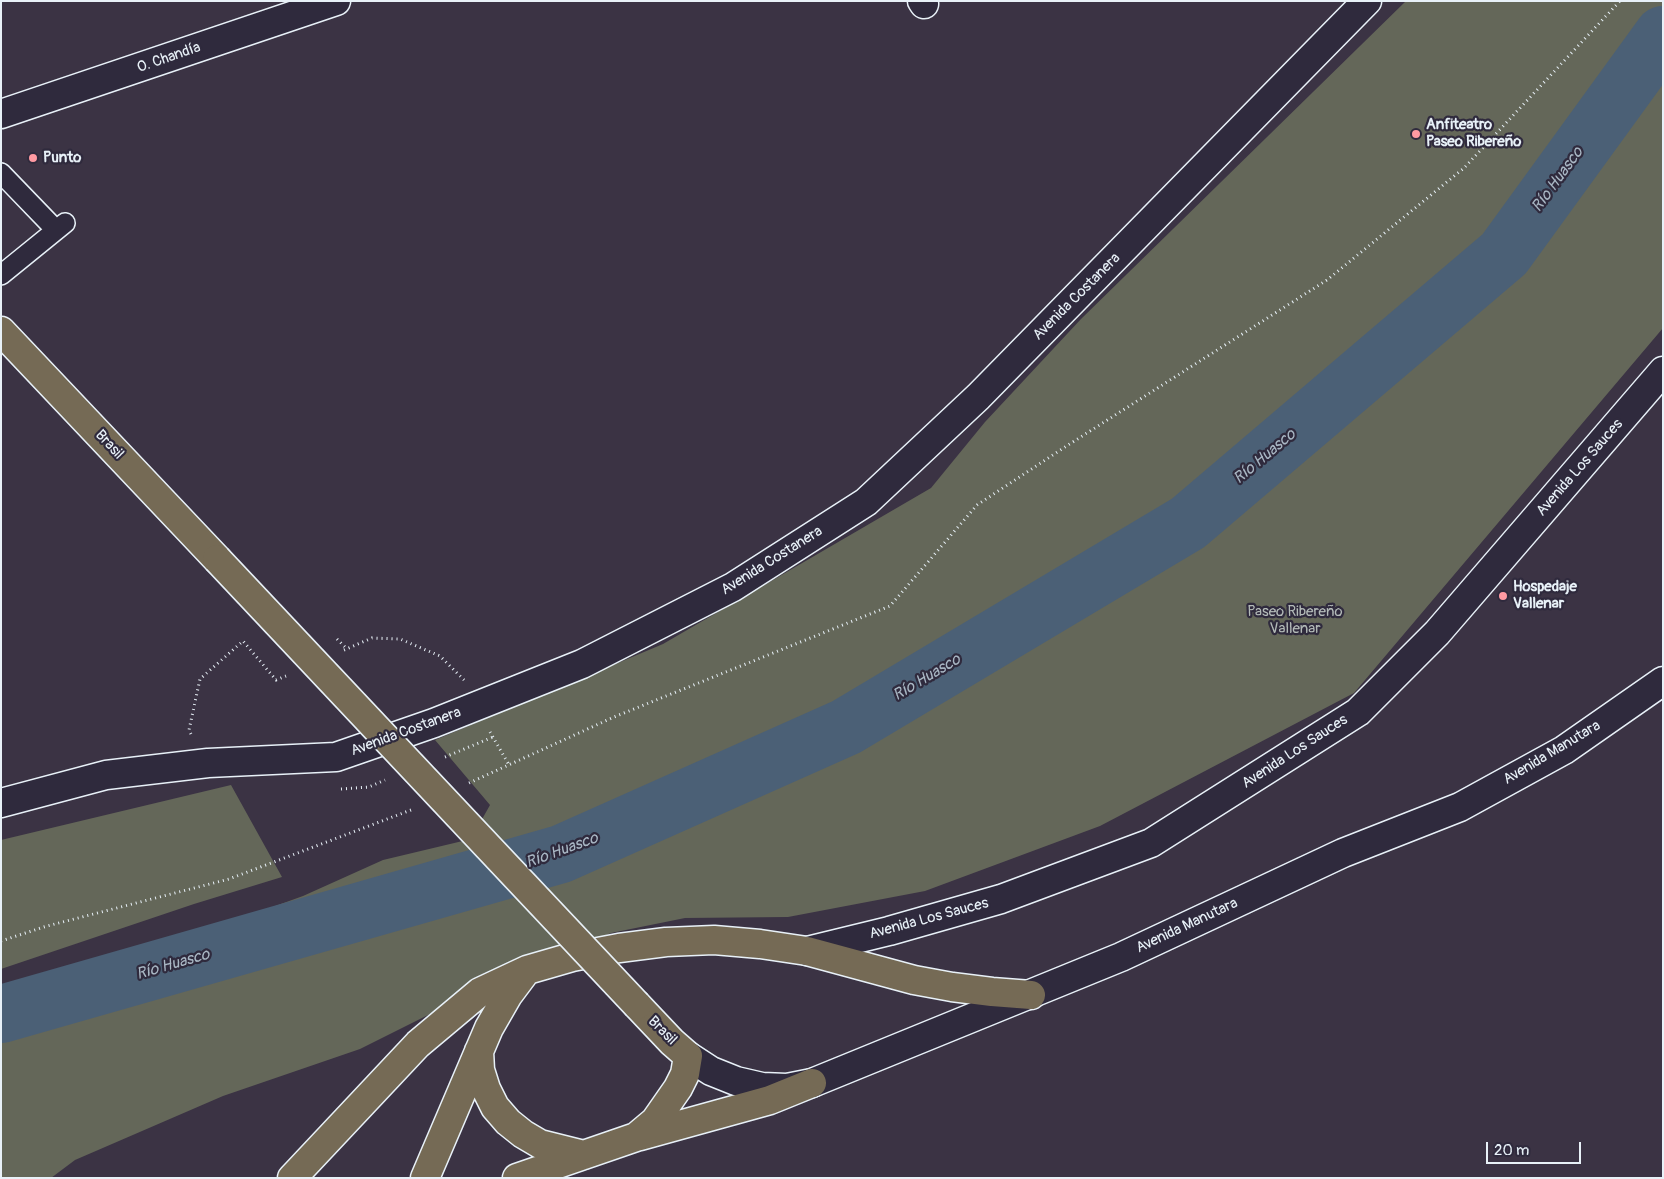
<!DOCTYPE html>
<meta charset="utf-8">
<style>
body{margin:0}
#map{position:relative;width:1664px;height:1179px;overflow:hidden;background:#3b3344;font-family:Pangolin,sans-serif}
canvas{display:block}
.frame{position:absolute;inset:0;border:2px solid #e8f1f8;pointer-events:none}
.scale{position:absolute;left:1486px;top:1142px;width:95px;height:22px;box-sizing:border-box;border:2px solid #e8f1f8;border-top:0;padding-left:6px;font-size:15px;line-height:18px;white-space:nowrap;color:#e8f1f8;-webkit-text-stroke:4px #2f2a3d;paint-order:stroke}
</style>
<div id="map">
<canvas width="1664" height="1179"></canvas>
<div class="frame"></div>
<div class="scale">20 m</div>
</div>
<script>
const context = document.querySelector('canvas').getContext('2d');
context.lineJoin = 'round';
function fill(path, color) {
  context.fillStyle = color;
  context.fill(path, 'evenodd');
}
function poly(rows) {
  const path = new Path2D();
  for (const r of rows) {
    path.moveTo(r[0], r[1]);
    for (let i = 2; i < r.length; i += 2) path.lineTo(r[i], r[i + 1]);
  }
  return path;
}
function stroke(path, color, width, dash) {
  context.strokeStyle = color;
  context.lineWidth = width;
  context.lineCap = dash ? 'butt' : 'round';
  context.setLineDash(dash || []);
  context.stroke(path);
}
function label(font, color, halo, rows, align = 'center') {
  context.font = font + ' Pangolin,sans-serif';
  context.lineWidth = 4.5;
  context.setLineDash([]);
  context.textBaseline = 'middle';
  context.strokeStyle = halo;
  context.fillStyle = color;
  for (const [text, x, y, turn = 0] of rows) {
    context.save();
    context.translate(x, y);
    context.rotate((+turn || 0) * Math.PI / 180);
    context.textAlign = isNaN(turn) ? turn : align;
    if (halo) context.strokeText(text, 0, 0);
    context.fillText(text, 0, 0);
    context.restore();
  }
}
const green = poly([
 [1406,1,1663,1,1663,328,1354,693,1100,826,925,891,788,917,685,918,611,933,490,984,360,1049,223,1096,75,1160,51,1178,1,1178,1,992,178,941,303,896,383,860,471,839,490,805,435,740,663,644,931,488,985,422,1081,319],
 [231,785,282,877,194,904,1,969,1,840]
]);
const river = poly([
 [1,1014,561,854,846,727,1188,523,1504,254,1663,35]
]);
const path = poly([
 [337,639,347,649],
 [344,650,372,638,400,639,440,656,464,680],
 [490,732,509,765],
 [191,734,189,730,200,679,243,641,276,680,286,676],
 [445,757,493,737],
 [469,783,614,717,890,606,977,505,1065,447,1327,280,1464,168,1620,1],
 [341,789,369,787,385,780],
 [1,941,47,926,229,879,411,810]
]);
const lane = poly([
 [1,173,56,230],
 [1,275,65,223]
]);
const street = poly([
 [922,1,924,4]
]);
const secondary = poly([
 [1,114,336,1],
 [1,803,106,775,208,763,336,757,434,723,582,664,733,587,866,502,978,397,1367,1],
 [807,951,889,931,1001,899,1151,843,1358,712,1437,633,1663,371],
 [688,1056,711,1071,736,1081,762,1087,787,1088,812,1083,1121,957,1343,853,1460,807,1564,750,1663,681]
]);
const primary = poly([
 [1,331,217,559],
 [479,1051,480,1070,486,1089,495,1107,508,1122,523,1134,540,1144,584,1155],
 [640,1136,770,1100,812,1083],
 [292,1178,418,1044,480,992,527,970,572,957,619,948,666,942,714,940,760,944,807,951,914,980,952,987,992,992,1031,995],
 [425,1178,489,1028,508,995,526,971],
 [517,1178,636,1137,655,1121,678,1088,685,1074,688,1056,672,1042,637,1005]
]);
const primaryBridge = poly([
 [217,559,637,1005]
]);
const markers = [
 [1416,134,5,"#ff9aa2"],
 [33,158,5,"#ff9aa2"],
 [1503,596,5,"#ff9aa2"]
];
const streetNames = [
 ["O. Chandía",169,58,-19],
 ["Avenida Costanera",1077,297,-45],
 ["Brasil",109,445,47],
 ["Avenida Los Sauces",1580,468,-49],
 ["Avenida Costanera",772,561,-32],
 ["Avenida Costanera",406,732,-20],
 ["Avenida Los Sauces",1295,752,-33],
 ["Avenida Manutara",1552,753,-31],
 ["Avenida Los Sauces",929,919,-15],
 ["Avenida Manutara",1187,926,-25],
 ["Brasil",662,1031,45]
];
const poiNames = [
 ["Anfiteatro",1426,125],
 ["Paseo Ribereño",1426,142],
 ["Punto",43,158],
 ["Hospedaje",1513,587],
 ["Vallenar",1513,604]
];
const parkNames = [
 ["Paseo Ribereño",1295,612],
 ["Vallenar",1295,629]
];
const waterNames = [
 ["Río Huasco",1558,180,-54],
 ["Río Huasco",1265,457,-40],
 ["Río Huasco",927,678,-31],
 ["Río Huasco",562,851,-20],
 ["Río Huasco",173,965,-16]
];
fill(green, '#646759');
stroke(river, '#4b6076', 58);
stroke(lane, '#e8f1f8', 22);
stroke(street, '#e8f1f8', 31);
stroke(secondary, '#e8f1f8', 31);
stroke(primary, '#e8f1f8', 31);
stroke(path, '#e8f1f8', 3, [1, 4]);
stroke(lane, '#2f2a3d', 19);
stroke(street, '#2f2a3d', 28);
stroke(secondary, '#2f2a3d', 28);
stroke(primary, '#756a55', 28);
stroke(primaryBridge, '#e8f1f8', 31, []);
stroke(primaryBridge, '#756a55', 28);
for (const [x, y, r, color] of markers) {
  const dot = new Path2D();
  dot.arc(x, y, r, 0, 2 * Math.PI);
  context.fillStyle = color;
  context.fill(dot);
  stroke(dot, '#2f2a3d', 2);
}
label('15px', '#e8f1f8', '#2f2a3d', streetNames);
label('bold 15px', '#e8f1f8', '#2f2a3d', poiNames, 'left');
label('15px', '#b3bab8', '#2f2a3d', parkNames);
label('italic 16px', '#a9b7c4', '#2f2a3d', waterNames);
</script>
